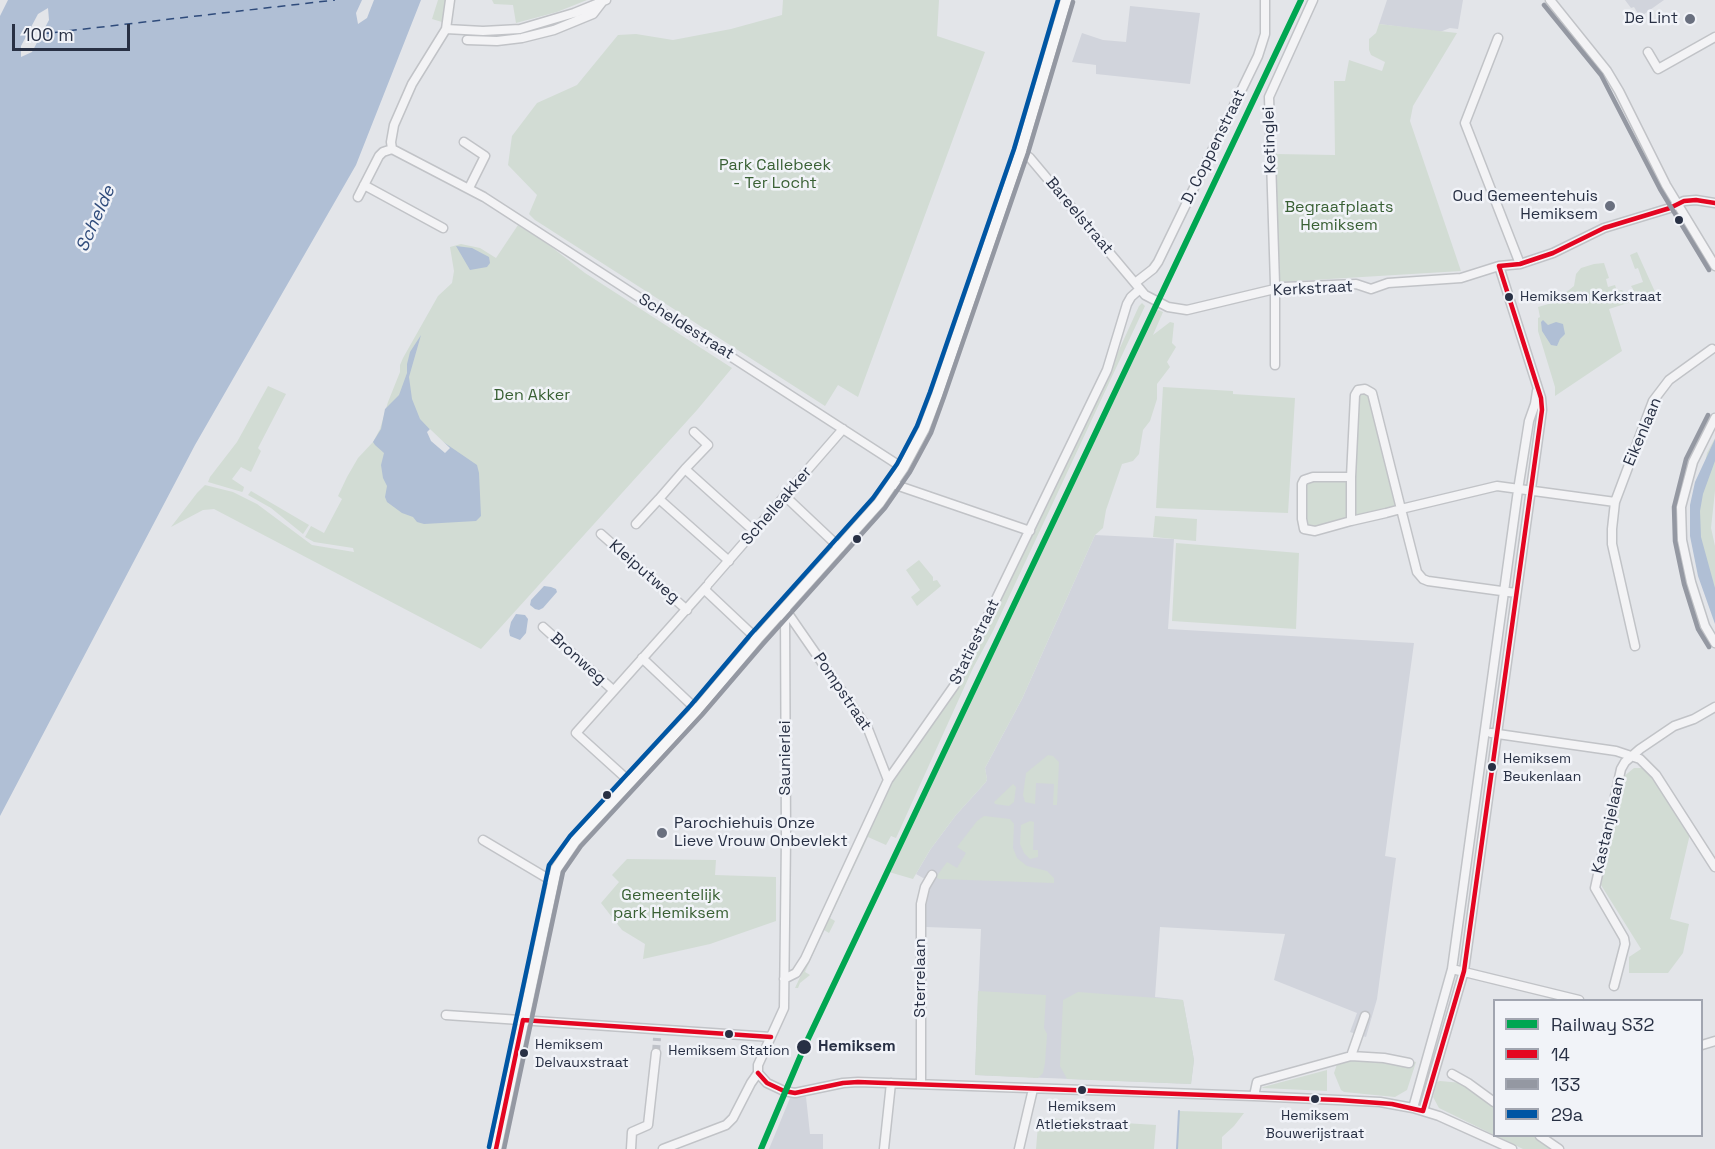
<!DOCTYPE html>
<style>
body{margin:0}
#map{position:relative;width:1715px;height:1149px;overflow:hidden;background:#e3e5e9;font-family:"Space Grotesk",sans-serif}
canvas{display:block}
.legend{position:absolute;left:1493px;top:999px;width:210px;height:138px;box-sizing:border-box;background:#f1f3f8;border:2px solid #a1a5b0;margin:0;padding:8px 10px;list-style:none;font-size:18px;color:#283044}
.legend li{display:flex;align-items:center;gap:12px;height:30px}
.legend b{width:30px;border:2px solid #a1a5b0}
.scale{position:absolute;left:12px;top:24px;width:118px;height:27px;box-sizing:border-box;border:3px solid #283044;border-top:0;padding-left:8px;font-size:18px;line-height:21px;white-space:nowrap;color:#283044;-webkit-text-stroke:4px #f1f3f8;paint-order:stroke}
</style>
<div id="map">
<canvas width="1715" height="1149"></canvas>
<ul class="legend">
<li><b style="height:8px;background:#00a651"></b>Railway S32</li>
<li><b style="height:8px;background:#e40521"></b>14</li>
<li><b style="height:8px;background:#9498a2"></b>133</li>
<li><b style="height:8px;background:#0056a4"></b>29a</li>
</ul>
<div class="scale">100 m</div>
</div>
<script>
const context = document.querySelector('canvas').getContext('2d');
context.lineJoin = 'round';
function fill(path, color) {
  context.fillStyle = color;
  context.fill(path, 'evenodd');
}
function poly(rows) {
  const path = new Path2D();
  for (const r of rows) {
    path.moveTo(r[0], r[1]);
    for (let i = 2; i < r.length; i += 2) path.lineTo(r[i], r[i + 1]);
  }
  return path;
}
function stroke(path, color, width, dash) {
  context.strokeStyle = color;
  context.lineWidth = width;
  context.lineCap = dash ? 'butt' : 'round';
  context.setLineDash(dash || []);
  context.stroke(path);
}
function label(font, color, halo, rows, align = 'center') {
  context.font = font + ' "Space Grotesk",sans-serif';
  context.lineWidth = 5;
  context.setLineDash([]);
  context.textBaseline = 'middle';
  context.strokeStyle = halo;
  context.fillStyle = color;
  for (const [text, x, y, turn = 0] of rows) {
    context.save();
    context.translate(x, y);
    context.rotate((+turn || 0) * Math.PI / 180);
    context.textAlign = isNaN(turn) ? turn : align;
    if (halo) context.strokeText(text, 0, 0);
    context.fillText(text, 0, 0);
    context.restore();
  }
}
const built = poly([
 [1387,0,1463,0,1458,29,1450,28,1440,32,1379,24],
 [1625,0,1664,0,1640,17,1634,7,1631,8],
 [1130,6,1200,13,1190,84,1096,74,1096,65,1072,62,1082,33,1103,40,1126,42],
 [1095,535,1174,539,1168,629,1414,643,1385,856,1396,858,1377,999,1366,1037,1350,1032,1357,1013,1274,980,1285,934,1160,927,1155,997,1183,1000,1194,1060,1191,1084,975,1075,981,929,926,927,926,900,932,883,916,874,930,850,956,815,986,782,987,779,985,768,1022,699],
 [806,1097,810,1134,823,1134,823,1149,769,1149,790,1098]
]);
const green = poly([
 [438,0,446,0,442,22,432,19],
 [492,0,587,0,557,12,516,23,513,5,494,4],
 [783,0,939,0,937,36,985,52,858,397,838,385,825,406,535,220,529,214,537,195,508,165,512,136,537,103,577,85,618,35,636,34,673,40,731,29,782,15],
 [1379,24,1457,33,1413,106,1410,121,1461,271,1280,282,1275,154,1335,155,1334,81,1345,81,1349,60,1382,71,1385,62,1371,55,1369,50,1369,39,1376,33],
 [518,225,549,245,585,273,732,368,697,410,481,649,214,509,203,510,171,527,197,493,205,485,233,492,257,504,312,545,354,552,353,548,314,542,305,537,311,526,324,533,342,499,338,496,347,477,358,458,373,442,380,429,388,402,400,372,400,365,403,358,438,296,452,283,454,271,450,247,461,244,480,248,496,258],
 [1637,252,1656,294,1609,309,1622,351,1555,396,1555,387,1538,331,1538,318,1540,317,1538,307,1559,301,1559,298,1574,286,1576,274,1581,268,1594,264,1604,263,1609,278,1606,279,1608,287,1615,285,1617,291,1622,290,1626,295,1631,294,1633,289,1631,286,1643,282,1638,268,1635,269,1630,255],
 [1142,303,1145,306,993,631,973,668,896,838,891,836,886,845,868,837,830,918,835,921,829,933,824,930,805,972,810,975,800,983,798,988,795,988,890,783,954,689,1109,372,1139,306],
 [1156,309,1163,312,1153,335,1170,322,1174,323,1172,343,1176,347,1167,362,1170,367,1157,384,1157,399,1150,421,1143,430,1139,454,1133,461,1122,464,1106,510,1103,528,1095,535,1022,699,985,768,987,779,986,782,956,815,930,850,913,879,889,872],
 [268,386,286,394,258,448,261,451,251,472,241,467,232,479,244,487,243,491,242,492,208,482,210,477,237,442],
 [1163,387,1233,391,1233,394,1295,398,1288,513,1156,508],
 [1369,391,1401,509,1309,531,1302,519,1304,480,1351,477,1355,395],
 [1715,438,1715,491,1711,528,1715,546,1715,618,1692,529,1707,453],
 [251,491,309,525,303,534,271,508,248,495],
 [1155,516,1197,519,1196,541,1153,537],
 [1176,543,1299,553,1296,629,1172,621],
 [919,560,933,577,933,581,937,580,941,586,917,606,911,597,920,590,906,570],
 [1048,755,1053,756,1059,762,1057,805,1053,805,1054,784,1036,783,1035,804,1025,802,1023,795,1026,773],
 [1634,768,1642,768,1650,773,1690,834,1670,919,1689,924,1683,953,1668,973,1629,973,1629,957,1641,949,1601,885,1623,777],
 [1013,784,1016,787,1014,802,1009,806,995,804,994,802],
 [984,816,1010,819,1014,824,1013,848,1017,858,1027,866,1047,871,1054,878,1054,883,939,879,936,877,947,862,957,868,966,853,957,847,977,821],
 [1030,821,1034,822,1033,850,1038,850,1038,857,1030,859,1024,853,1020,844,1021,825],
 [627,859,716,860,715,875,776,877,776,921,710,944,643,959,645,944,622,930,601,903,619,882,612,875],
 [978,991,1046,995,1044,1028,1047,1034,1045,1063,1043,1073,1038,1078,975,1075],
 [1078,992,1183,1000,1194,1060,1191,1084,1067,1079,1060,1066,1063,1000],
 [1357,1059,1411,1065,1412,1061,1416,1062,1407,1090,1395,1097,1344,1092,1341,1090,1334,1073,1337,1064],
 [1327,1070,1327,1091,1262,1088,1263,1087],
 [1440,1081,1462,1083,1494,1107,1494,1135,1439,1108,1433,1097,1437,1082],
 [1179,1111,1244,1113,1234,1126,1222,1137,1222,1149,1177,1149],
 [1045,1118,1156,1125,1154,1149,1036,1149,1038,1125,1041,1119],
 [1496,1136,1534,1136,1552,1149,1523,1149]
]);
const water = poly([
 [8,0,421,0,356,165,195,445,0,816,0,16],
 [456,246,472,248,489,257,490,263,487,267,470,270],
 [1543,320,1548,325,1556,322,1563,324,1565,334,1560,339,1557,346,1551,345,1542,331,1541,322],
 [421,335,409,377,412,399,420,419,439,439,477,465,479,473,481,516,476,521,424,524,417,522,413,517,402,513,387,502,385,497,387,486,383,478,381,465,384,453,375,445,373,442,381,429,385,409,399,395,407,373,407,364,410,352],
 [1715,439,1715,461,1703,494,1700,511,1701,537,1715,588,1715,624,1698,576,1690,536,1690,505,1695,482],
 [544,586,551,587,556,589,557,592,543,608,539,610,535,609,530,605,531,600],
 [516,614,525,615,528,619,526,633,520,640,510,636,509,631,511,622]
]);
const pier = poly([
 [362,0,374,0,367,18,358,24,356,13],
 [48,8,49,20,32,52,21,57,21,46,38,14],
 [430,429,450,448,445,453,431,441,427,432]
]);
const stream = poly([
 [1177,1149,1179,1111]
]);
const ferry = poly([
 [41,34,335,0]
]);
const minorTunnel = poly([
 [656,1053,657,1038]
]);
const minor = poly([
 [1550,0,1607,71,1619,91,1666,185,1715,266],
 [446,29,483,31,520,29,574,13,606,0],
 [1498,38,1465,123,1520,264],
 [467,40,497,41,522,38,554,30,593,14,603,1],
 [1648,52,1658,69,1715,37],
 [464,142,485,156,469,188],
 [392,149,484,197,903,468],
 [392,149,391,142,394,125,412,84,446,29,450,0],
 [1021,151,1030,158,1145,295,1168,307,1187,310,1283,287,1356,284,1371,289,1388,283,1461,278,1499,266,1520,264,1553,253,1604,228,1670,208,1684,201,1696,200,1715,203],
 [364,185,443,228],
 [358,197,379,156,383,152,392,149],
 [1135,283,1153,269,1158,262,1258,56,1265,34,1265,0],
 [1275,365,1275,284,1269,97,1313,0],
 [1715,418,1693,462,1681,507,1682,540,1691,582,1705,626,1715,643],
 [685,469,708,445,694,432],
 [893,484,1030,531],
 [786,497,840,548],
 [1351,521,1351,477],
 [636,524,659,499],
 [601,534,687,610],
 [729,561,659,499,685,469,754,531],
 [709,583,843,429],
 [705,590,757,639],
 [1516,593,1428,581,1423,579,1417,572,1401,509,1372,393,1365,389,1358,390,1355,395,1351,477,1313,477,1304,480,1302,484,1302,519,1304,529,1315,531,1351,521,1386,513,1401,509,1497,486,1615,502],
 [787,612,868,729,888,780],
 [543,627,613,690],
 [1635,646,1612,544,1612,529,1615,502,1653,401,1669,380,1712,349],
 [642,658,697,710],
 [1491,733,1616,751,1640,759,1656,775,1715,867],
 [629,781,576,733,707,586],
 [483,840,552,881],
 [1452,969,1579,1000],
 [784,979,796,973,805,959,888,780,954,686,1107,370,1127,304,1131,297,1140,289],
 [1614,986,1625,944,1624,938,1595,888,1621,769,1625,762,1640,749,1674,726,1694,719,1715,707],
 [446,1015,771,1037],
 [1702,1045,1715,1041],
 [1351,1056,1365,1016],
 [758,1073,767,1083,784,1091,795,1093,843,1083,858,1082,1254,1096,1380,1102,1413,1108,1439,1116,1512,1149],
 [1452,1074,1468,1083,1494,1102],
 [921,1084,921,904,925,887,932,875],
 [1254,1096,1257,1082,1351,1056,1384,1058,1409,1063],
 [1413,1108,1452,969,1518,490,1529,421,1535,404,1537,391],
 [1423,1111,1464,971,1542,410,1541,398,1499,266],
 [1540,1136,1559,1149],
 [631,1149,632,1132,648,1125,656,1053],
 [663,1149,726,1125,733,1118,751,1083,758,1073,758,1065,784,1008,786,838,785,609],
 [884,1149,891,1083],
 [1019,1149,1033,1089]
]);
const major = poly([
 [496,1149,556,869,575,841,697,710,757,639,879,503,903,468,924,429,937,395,1021,151,1066,0]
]);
const bus1 = poly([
 [1499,266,1520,264,1553,253,1604,228,1670,208,1684,201,1696,200,1715,203],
 [523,1020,771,1037],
 [758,1073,767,1083,784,1091,795,1093,843,1083,858,1082,1339,1100,1392,1104,1423,1111,1464,971,1542,410,1541,398,1499,266],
 [496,1149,523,1020]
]);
const bus2 = poly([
 [1544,5,1601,75,1660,189,1709,270],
 [1708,415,1686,459,1674,507,1675,541,1684,584,1698,629,1709,647],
 [504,1149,563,872,581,846,702,715,763,644,885,508,910,472,931,433,944,397,1028,153,1073,2]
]);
const bus3 = poly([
 [489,1147,549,865,570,836,691,705,751,634,873,498,897,464,917,426,930,392,1014,149,1058,0]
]);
const rail1 = poly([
 [761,1149,806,1043,1301,0]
]);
const markers = [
 [1690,19,6,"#696f7e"],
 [1610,206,6,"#696f7e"],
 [1679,220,5,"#283044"],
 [1509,297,5,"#283044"],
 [857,539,5,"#283044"],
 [1492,767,5,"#283044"],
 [607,795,5,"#283044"],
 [662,833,6,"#696f7e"],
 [729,1034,5,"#283044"],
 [804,1047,8,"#283044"],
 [524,1053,5,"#283044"],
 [1082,1090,5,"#283044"],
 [1315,1099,5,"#283044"]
];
const busNames = [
 ["Hemiksem Kerkstraat",1520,297],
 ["Hemiksem",1503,759],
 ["Beukenlaan",1503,777],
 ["Hemiksem",535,1045],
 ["Delvauxstraat",535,1063],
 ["Hemiksem Station",729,1051,"center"],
 ["Hemiksem",1082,1107,"center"],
 ["Atletiekstraat",1082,1125,"center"],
 ["Hemiksem",1315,1116,"center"],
 ["Bouwerijstraat",1315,1134,"center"]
];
const poiNames = [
 ["De Lint",1678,19],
 ["Oud Gemeentehuis",1598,197],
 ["Hemiksem",1598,215],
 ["Parochiehuis Onze",674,824,"left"],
 ["Lieve Vrouw Onbevlekt",674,842,"left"]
];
const streetNames = [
 ["Ketinglei",1270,140,-92],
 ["D. Coppenstraat",1214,147,-64],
 ["Bareelstraat",1079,216,50],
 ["Kerkstraat",1313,289,-3],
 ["Scheldestraat",686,327,32],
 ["Eikenlaan",1643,432,-67],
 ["Schelleakker",777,506,-49],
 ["Kleiputweg",644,572,41],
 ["Statiestraat",975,642,-64],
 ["Bronweg",578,659,42],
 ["Pompstraat",842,692,56],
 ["Saunierlei",786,758,-90],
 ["Kastanjelaan",1609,825,-77],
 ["Sterrelaan",921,978,-90]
];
const parkNames = [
 ["Park Callebeek",775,166],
 ["- Ter Locht",775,184],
 ["Begraafplaats",1339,208],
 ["Hemiksem",1339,226],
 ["Den Akker",532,396],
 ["Gemeentelijk",671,896],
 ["park Hemiksem",671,914]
];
const stopNames = [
 ["Hemiksem",818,1047]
];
const waterNames = [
 ["Schelde",96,219,-66]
];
fill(built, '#d1d4dc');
fill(green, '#d2dcd4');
fill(water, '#b0bfd5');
fill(pier, '#e3e5e9');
stroke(stream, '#b0bfd5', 2);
stroke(ferry, '#2f4b7b', 1.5, [8, 6]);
stroke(minorTunnel, '#bec1c8', 8, [8, 4]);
stroke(minor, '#c1c3c7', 11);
stroke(major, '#bfc2c6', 14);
stroke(minor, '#f3f3f5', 8);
stroke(major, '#f6f6f7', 10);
stroke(bus1, '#e40521', 4.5);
stroke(bus2, '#9498a2', 4.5);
stroke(bus3, '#0056a4', 4.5);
stroke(rail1, '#00a651', 6);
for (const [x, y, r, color] of markers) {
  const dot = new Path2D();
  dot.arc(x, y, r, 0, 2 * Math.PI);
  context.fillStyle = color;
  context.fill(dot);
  stroke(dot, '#f1f3f8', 2);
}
label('14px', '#283044', '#f1f3f8', busNames, 'left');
label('16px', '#283044', '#f1f3f8', poiNames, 'right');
label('16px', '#283044', '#f1f3f8', streetNames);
label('16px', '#396034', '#f1f3f8', parkNames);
label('bold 16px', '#283044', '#f1f3f8', stopNames, 'left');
label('italic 18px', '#2f4b7b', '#f1f3f8', waterNames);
</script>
